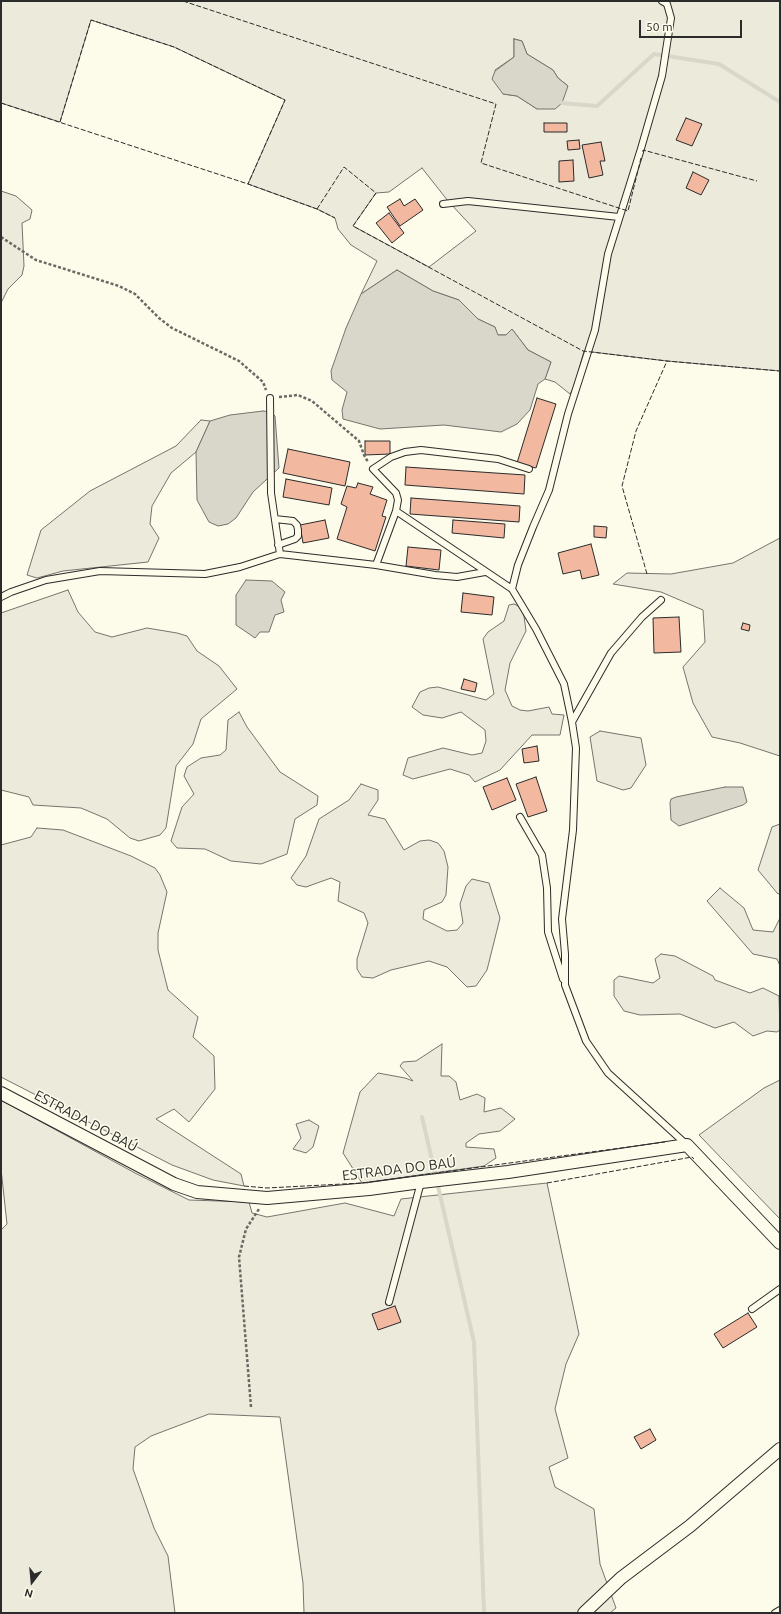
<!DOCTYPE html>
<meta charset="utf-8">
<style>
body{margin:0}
#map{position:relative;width:781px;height:1614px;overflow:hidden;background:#fdfbea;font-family:Ubuntu,sans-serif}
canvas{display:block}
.frame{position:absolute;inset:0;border:2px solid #2b2b2b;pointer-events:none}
.north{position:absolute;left:12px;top:1562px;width:40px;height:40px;-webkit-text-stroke:3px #fdfbea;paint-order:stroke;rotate:196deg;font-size:11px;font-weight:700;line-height:16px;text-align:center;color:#2b2b2b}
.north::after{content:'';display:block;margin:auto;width:14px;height:18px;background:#2b2b2b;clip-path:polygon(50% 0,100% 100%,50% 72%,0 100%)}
.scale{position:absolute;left:639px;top:20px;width:103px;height:18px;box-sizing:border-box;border:2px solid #2b2b2b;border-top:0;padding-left:5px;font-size:12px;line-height:14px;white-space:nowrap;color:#2b2b2b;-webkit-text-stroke:3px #fdfbea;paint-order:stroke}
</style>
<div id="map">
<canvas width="781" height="1614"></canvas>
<div class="frame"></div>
<div class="north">N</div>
<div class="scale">50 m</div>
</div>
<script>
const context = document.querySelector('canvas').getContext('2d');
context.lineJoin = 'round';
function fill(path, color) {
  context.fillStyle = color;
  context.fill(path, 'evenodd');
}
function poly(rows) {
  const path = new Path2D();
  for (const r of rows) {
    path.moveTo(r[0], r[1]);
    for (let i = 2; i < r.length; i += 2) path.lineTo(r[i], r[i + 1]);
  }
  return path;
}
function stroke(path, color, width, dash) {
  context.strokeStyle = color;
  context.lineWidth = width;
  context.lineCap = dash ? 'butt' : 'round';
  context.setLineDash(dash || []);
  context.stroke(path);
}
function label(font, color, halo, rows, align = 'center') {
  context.font = font + ' Ubuntu,sans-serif';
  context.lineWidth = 3;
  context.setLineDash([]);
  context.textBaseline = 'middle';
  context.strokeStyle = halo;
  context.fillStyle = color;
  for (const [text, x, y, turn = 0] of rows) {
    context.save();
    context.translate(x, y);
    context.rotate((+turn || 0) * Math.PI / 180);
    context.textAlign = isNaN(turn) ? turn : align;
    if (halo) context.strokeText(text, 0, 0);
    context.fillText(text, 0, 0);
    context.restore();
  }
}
const green = poly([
 [1,1,780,1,780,371,667,361,584,351,574,387,570,394,555,382,545,379,551,362,528,350,512,329,506,335,497,335,495,327,478,319,459,300,433,291,397,270,361,294,377,261,351,245,338,229,335,218,317,209,248,184,285,100,174,47,91,20,60,122,1,103,1,1],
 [514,39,522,41,527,54,553,70,558,78,568,86,537,109,517,96,503,94,495,70,514,57,514,39],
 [422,168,448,201,476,231,429,267,353,226,376,193,389,192,422,168],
 [1,191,16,196,32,210,30,219,22,223,24,266,22,275,8,289,1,303,1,191],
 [201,420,210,421,196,452,171,473,152,506,150,524,159,538,148,562,63,571,37,578,27,575,41,530,90,491,176,446,201,420],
 [780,538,780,756,740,743,712,737,693,703,683,667,705,642,703,610,661,592,613,584,627,573,671,574,733,563,780,538],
 [68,590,78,612,95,632,112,637,147,628,177,633,187,636,197,651,219,666,237,689,201,719,193,744,176,766,166,828,160,835,139,841,130,838,107,819,81,808,33,805,29,797,1,790,1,613,68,590],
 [514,604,520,607,524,616,526,631,510,663,505,690,512,706,520,710,528,711,549,707,552,714,564,715,560,735,532,735,500,770,475,782,469,775,450,769,413,779,403,775,408,758,443,748,472,755,482,753,486,741,485,730,461,712,442,718,423,715,412,707,420,692,429,688,438,687,486,700,494,694,483,639,488,632,504,621,509,605,514,604],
 [239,712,247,727,280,772,318,796,317,805,295,819,287,854,261,864,231,861,205,849,177,848,171,841,182,807,194,794,184,776,187,767,201,758,220,755,226,750,228,720,239,712],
 [600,731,641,738,646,765,631,788,623,790,597,781,590,737,600,731],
 [361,784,378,790,378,800,368,815,385,819,404,850,420,841,429,840,438,843,444,851,448,867,446,895,442,902,424,910,423,919,447,931,457,930,463,923,460,904,466,886,472,879,489,883,500,918,487,970,476,986,467,987,447,967,429,961,391,970,373,978,362,977,357,969,357,959,368,923,364,913,338,901,340,882,331,878,306,887,297,885,291,878,306,856,319,819,349,800,361,784],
 [780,824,780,893,778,894,758,870,772,827,780,824],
 [37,828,63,830,131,856,155,868,160,875,167,892,158,933,158,950,168,990,198,1017,193,1037,214,1056,215,1089,189,1122,174,1109,156,1119,241,1174,244,1186,213,1180,172,1165,1,1077,1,845,31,837,37,828],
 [720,888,744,908,753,930,773,932,780,918,780,966,777,959,753,954,707,901,720,888],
 [661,954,675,956,713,976,715,980,750,993,763,988,779,996,780,1030,777,1032,767,1031,753,1036,734,1022,715,1028,680,1014,640,1015,624,1011,614,996,614,980,619,976,653,983,660,978,655,959,661,954],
 [442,1044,441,1076,449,1076,456,1082,460,1100,477,1094,485,1098,484,1112,501,1108,515,1119,500,1131,479,1134,466,1143,466,1147,494,1149,496,1158,484,1166,362,1183,343,1153,360,1092,378,1073,405,1078,413,1081,400,1066,403,1062,416,1061,442,1044],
 [780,1080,780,1219,699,1135,764,1088,780,1080],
 [1,1100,135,1173,189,1200,249,1202,252,1213,267,1217,345,1203,394,1216,401,1199,547,1183,579,1334,566,1364,555,1409,568,1458,549,1467,555,1487,594,1509,600,1564,616,1608,610,1613,304,1613,303,1583,280,1417,209,1414,151,1436,135,1447,133,1469,154,1528,168,1556,175,1613,1,1613,1,1230,7,1224,1,1169,1,1100],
 [309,1120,319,1126,313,1147,306,1153,293,1149,301,1138,296,1124,309,1120]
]);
const water = poly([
 [514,39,522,41,527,54,553,70,558,78,568,86,562,103,555,109,537,109,517,96,503,94,492,79,495,71,514,57,514,39],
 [397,270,433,291,459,300,478,319,495,327,498,335,506,335,512,329,528,350,551,362,545,379,538,384,530,410,517,424,501,432,444,425,380,429,343,419,342,410,347,392,332,380,331,371,346,328,361,294,397,270],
 [263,411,271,412,275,416,279,468,253,492,236,518,228,524,218,526,209,522,197,500,196,452,210,421,230,415,263,411],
 [246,580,272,581,285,592,281,600,284,612,275,615,269,632,260,632,255,638,236,625,236,595,246,580],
 [725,787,743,787,747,802,743,805,679,826,671,820,670,803,671,799,676,797,725,787]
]);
const stream = poly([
 [562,103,597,106,654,54,719,64,780,102],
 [422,1117,474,1342,484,1613]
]);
const building = poly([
 [686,118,702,124,692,146,676,140,686,118],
 [544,123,567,123,567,132,544,132,544,123],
 [579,140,580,149,568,150,567,141,579,140],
 [601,142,605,161,600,161,603,175,589,178,582,145,601,142],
 [573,160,574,181,559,182,559,161,573,160],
 [693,172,709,180,701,195,686,188,693,172],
 [400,199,404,206,415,199,423,210,400,226,387,207,400,199],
 [389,213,404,233,392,243,376,223,389,213],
 [537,398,556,404,536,468,517,463,537,398],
 [365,441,390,441,390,454,365,455,365,441],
 [288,449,350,462,345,486,283,473,288,449],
 [406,467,525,475,524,494,405,485,406,467],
 [286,479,332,488,329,505,283,497,286,479],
 [358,483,373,487,370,494,387,500,382,516,386,517,375,551,337,539,347,507,341,504,347,486,356,488,358,483],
 [411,498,520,506,519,522,410,514,411,498],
 [325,520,329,538,303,543,300,525,325,520],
 [453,520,505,524,504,538,452,533,453,520],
 [594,526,607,527,606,538,594,537,594,526],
 [591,544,599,575,582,579,580,570,563,574,558,553,591,544],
 [408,547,441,550,439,570,406,566,408,547],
 [463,593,494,597,492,615,461,612,463,593],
 [679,617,681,652,654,653,653,618,679,617],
 [743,623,750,625,749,631,741,629,743,623],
 [464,679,477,683,475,692,461,689,464,679],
 [537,746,539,761,524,763,522,749,537,746],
 [536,777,547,811,528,817,516,784,536,777],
 [507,778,516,800,492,810,483,787,507,778],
 [395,1306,401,1322,378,1330,372,1314,395,1306],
 [748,1313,757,1327,723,1348,714,1334,748,1313],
 [650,1429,656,1440,641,1449,634,1437,650,1429]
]);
const path = poly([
 [1,237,36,260,119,286,135,294,159,318,172,328,239,361,263,382,266,390],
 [279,397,298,395,312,401,359,441,364,455,368,462],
 [251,1407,239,1257,246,1229,259,1209]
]);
const lane = poly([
 [443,204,468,201,619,217],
 [270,398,271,493,280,554],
 [396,511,512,589,536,629,564,684,572,722,576,748,573,830,562,919,565,954,565,985,586,1041,608,1073,687,1145],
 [275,519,293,521,297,525,298,530,298,536,295,539,278,545],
 [376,565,396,511,398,500,396,493,373,469,391,457,405,452,421,450,498,459,529,469],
 [512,589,518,565,533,527,549,490,568,414,595,330,608,254,640,152,662,76,671,18,667,4,662,1],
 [1,597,11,592,46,580,100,571,205,574,240,567,280,554,376,565,435,575,457,577,485,572],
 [572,722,611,653,642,617,661,600],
 [520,817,542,855,547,888,548,932,563,979],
 [389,1302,421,1182],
 [752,1309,780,1289],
 [775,1613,780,1610]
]);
const street = poly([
 [1,1093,174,1184,197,1192,267,1198,369,1189,421,1182,508,1172,687,1145,780,1243],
 [584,1613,621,1578,690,1526,780,1449]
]);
const fence = poly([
 [183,1,496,104,481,163,628,211,641,158],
 [1,103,248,184,317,209,335,218],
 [60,122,91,20,174,47,285,100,248,184],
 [643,152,643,150,757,181],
 [317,209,344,167,376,193,353,226,583,351,667,361,780,371],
 [647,574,622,486,636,431,667,361],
 [547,1183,692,1157,694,1159],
 [244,1186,267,1188,362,1183,665,1142]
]);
const streetNames = [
 ["ESTRADA DO BAÚ",86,1121,28],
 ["ESTRADA DO BAÚ",399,1169,-7]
];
fill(green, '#ecebdb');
stroke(green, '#74746e', 1);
fill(water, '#d8d7c9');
stroke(water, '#74746e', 1);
stroke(stream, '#d8d7c9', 4);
fill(building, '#f2b8a0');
stroke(building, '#2b2b2b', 1);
stroke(lane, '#2b2b2b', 8);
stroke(street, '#2b2b2b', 14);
stroke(path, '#6a6964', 2.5, [3, 2]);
stroke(lane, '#fdfbea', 6);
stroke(street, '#fdfbea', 12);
stroke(fence, '#2b2b2b', 1, [5, 2]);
label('14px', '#2b2b2b', '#fdfbea', streetNames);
</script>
